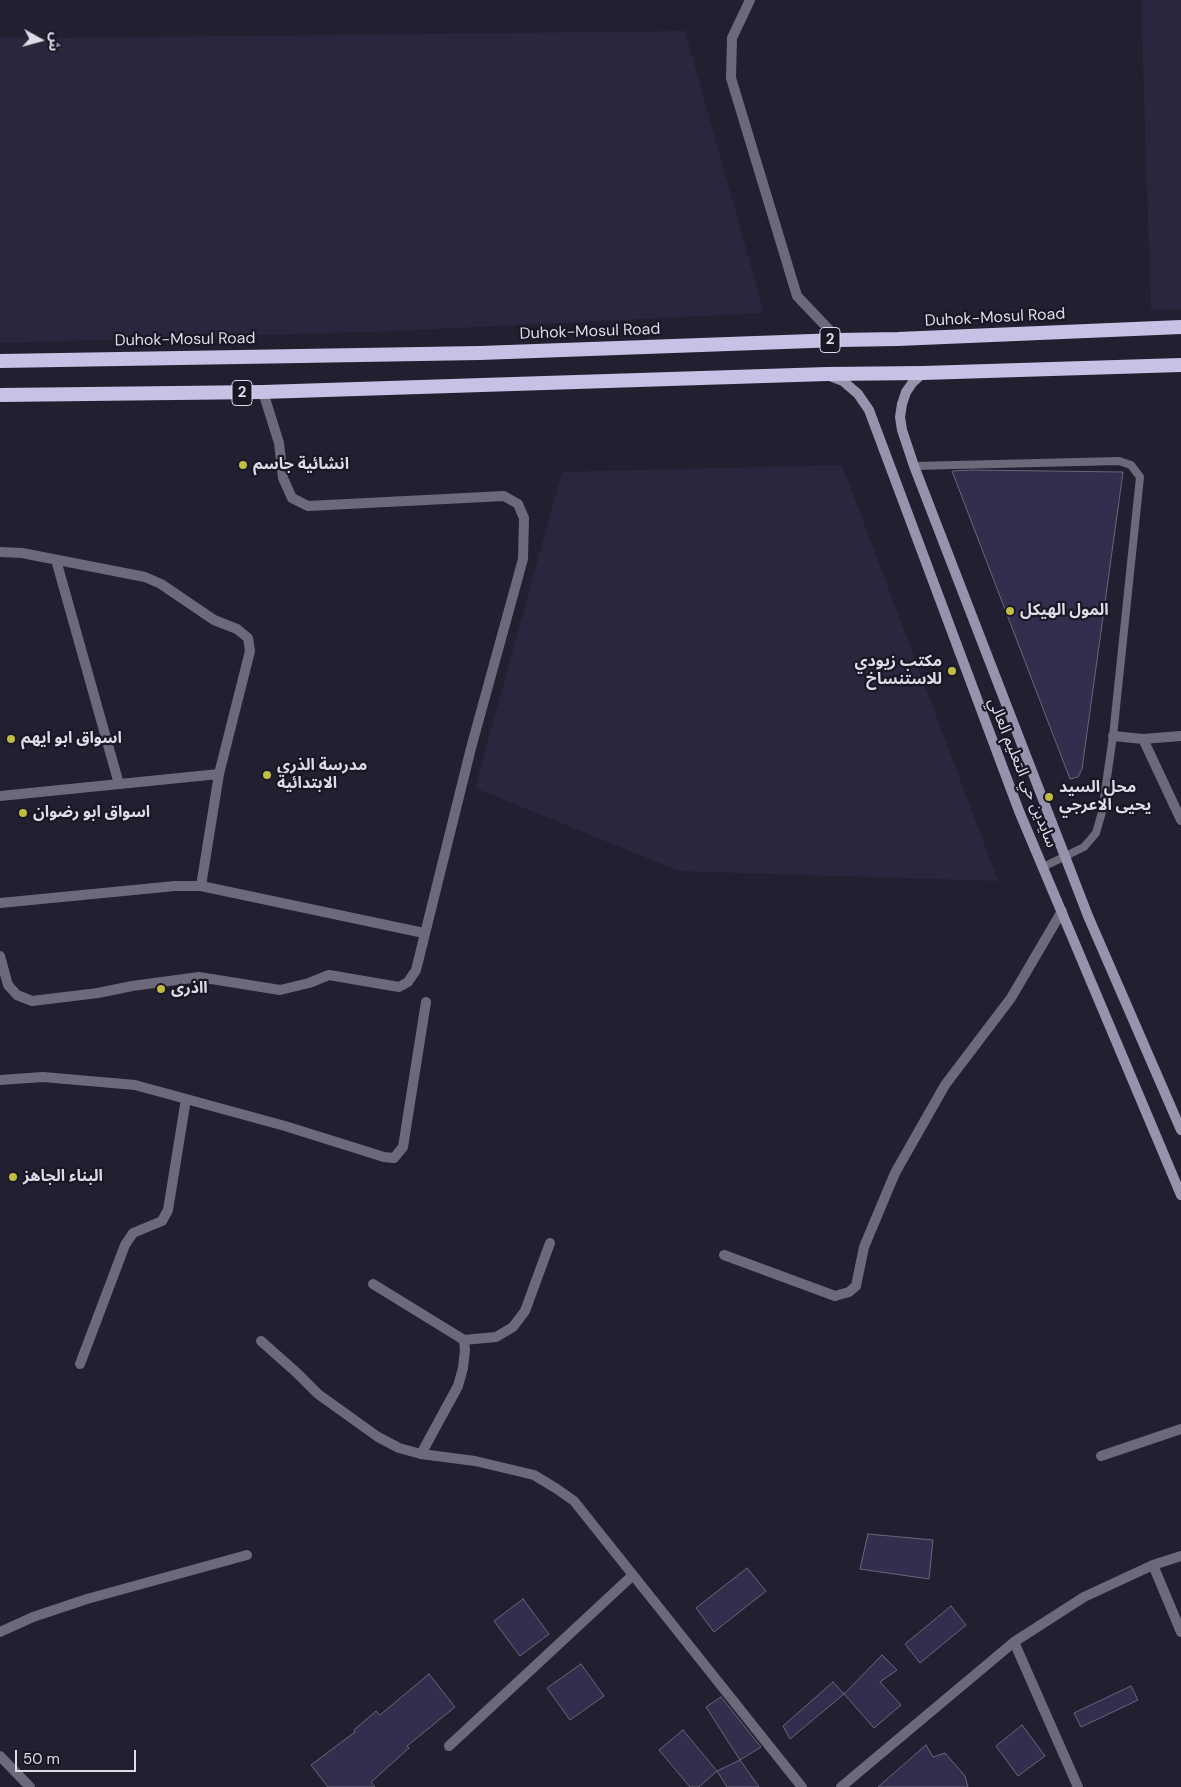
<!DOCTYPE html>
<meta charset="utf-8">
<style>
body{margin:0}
#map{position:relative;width:1181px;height:1787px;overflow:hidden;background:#222030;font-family:"DM Sans","Noto Sans Arabic",sans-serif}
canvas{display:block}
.north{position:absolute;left:15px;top:15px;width:50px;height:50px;-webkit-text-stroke:4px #191626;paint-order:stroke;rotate:97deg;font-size:14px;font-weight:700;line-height:20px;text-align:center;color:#dcdbe6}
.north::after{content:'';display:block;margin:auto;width:18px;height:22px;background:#dcdbe6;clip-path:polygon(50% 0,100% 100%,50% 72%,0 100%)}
.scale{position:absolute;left:15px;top:1750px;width:121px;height:22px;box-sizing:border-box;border:2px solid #dcdbe6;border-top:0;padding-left:6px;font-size:15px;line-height:18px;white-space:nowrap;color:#dcdbe6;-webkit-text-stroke:4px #191626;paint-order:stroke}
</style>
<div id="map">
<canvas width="1181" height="1787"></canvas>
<div class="north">ش</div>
<div class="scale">50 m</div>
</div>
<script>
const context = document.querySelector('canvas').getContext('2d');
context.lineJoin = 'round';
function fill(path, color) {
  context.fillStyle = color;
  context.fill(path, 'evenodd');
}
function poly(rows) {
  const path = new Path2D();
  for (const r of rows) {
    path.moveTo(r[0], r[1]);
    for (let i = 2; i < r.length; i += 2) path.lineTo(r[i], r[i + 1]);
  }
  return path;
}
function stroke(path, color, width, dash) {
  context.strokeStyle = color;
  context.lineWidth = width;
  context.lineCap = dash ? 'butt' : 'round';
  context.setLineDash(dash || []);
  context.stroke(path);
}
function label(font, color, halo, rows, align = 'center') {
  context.font = font + ' "DM Sans","Noto Sans Arabic",sans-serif';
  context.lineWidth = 4.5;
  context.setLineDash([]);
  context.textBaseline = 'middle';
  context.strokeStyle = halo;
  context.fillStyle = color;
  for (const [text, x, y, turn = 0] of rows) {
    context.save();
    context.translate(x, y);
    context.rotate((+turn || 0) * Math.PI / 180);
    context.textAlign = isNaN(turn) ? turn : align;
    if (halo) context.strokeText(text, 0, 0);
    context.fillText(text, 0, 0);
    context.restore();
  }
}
const built = poly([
 [1141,0,1181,0,1181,309,1151,310],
 [685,31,764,313,395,331,0,343,0,37,63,38],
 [842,465,998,881,679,871,475,788,562,472]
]);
const building = poly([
 [972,470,1123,472,1082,769,1078,777,1070,779,952,471,972,470],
 [868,1534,933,1540,929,1579,860,1569,868,1534],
 [747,1568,766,1591,714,1632,696,1608,747,1568],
 [523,1599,549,1634,520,1656,494,1621,523,1599],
 [951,1606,966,1625,920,1663,905,1644,951,1606],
 [882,1655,897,1670,880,1682,901,1705,874,1728,844,1694,882,1655],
 [581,1664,604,1696,570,1720,547,1688,581,1664],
 [429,1674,455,1707,407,1746,409,1748,371,1782,375,1787,328,1787,311,1765,355,1732,354,1730,376,1711,380,1715,429,1674],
 [833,1682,844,1694,790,1739,783,1726,833,1682],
 [1131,1686,1138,1700,1081,1727,1074,1713,1131,1686],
 [721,1697,761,1747,740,1760,706,1707,721,1697],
 [1022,1725,1045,1756,1018,1776,996,1746,1022,1725],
 [683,1730,717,1771,699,1787,690,1787,659,1750,683,1730],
 [926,1745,933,1757,945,1753,965,1776,968,1787,878,1787,926,1745],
 [740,1760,759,1787,727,1787,717,1771,740,1760]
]);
const service = poly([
 [914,466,1119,461,1131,465,1140,477,1113,736,1102,812,1096,833,1084,847,1043,867]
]);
const minor = poly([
 [0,552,22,553,145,577,161,584,214,620,237,629,248,638,250,651,219,774,201,886],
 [56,560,119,784],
 [1113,736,1143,739,1181,736],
 [1143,739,1181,820],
 [0,796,219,774],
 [0,903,175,886,201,886,424,933],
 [0,956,8,985,17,995,32,1001,98,993,132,986,199,977,280,990,309,983,329,975,399,987,408,982,416,970,471,748,523,559,524,518,518,504,504,496,308,506,292,498,283,478,279,443,263,392],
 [0,1080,43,1077,135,1085,285,1126,384,1157,394,1158,403,1147,426,1002],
 [724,1255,835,1296,849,1292,856,1286,864,1247,895,1173,945,1085,1011,998,1062,911],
 [373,1284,464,1340,496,1337,513,1327,525,1311,550,1243],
 [261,1341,297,1373,318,1394,378,1437,399,1448,421,1454,475,1461,534,1475,557,1489,574,1501,802,1787],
 [80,1364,125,1245,133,1233,162,1221,168,1210,186,1099],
 [421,1454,458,1386,463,1368,465,1350,464,1340],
 [1101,1456,1181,1429],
 [1153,1565,1181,1632],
 [0,1632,33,1617,87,1599,247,1555],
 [1014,1642,1078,1787],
 [449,1746,633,1575],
 [0,1756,30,1787],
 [841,1787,1014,1642,1084,1597,1153,1565,1181,1556]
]);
const tertiary = poly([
 [750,0,732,38,731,78,797,296,839,340]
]);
const secondary = poly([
 [923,373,913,382,906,392,902,404,900,417,902,430,914,466,1088,916,1181,1130],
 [830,376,843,381,858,394,869,410,1019,811,1181,1195]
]);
const trunk = poly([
 [0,361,480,353,839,340,898,339,1181,327],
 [0,395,263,392,827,374,923,373,1181,365]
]);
const markers = [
 [243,465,5,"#c1bd40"],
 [1010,611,5,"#c1bd40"],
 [952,671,5,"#c1bd40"],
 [11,739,5,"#c1bd40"],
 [267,775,5,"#c1bd40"],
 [1049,797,5,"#c1bd40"],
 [23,813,5,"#c1bd40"],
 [161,989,5,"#c1bd40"],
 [13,1177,5,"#c1bd40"]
];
const shields = [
 [830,340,20],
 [242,393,20]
];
const shieldNames = [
 ["2",830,340],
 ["2",242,393]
];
const streetNames = [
 ["Duhok-Mosul Road",995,318,-3],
 ["Duhok-Mosul Road",590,332,-2],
 ["Duhok-Mosul Road",185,340,-1],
 ["سايدين حي التعليم العالي",1022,773,68]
];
const poiNames = [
 ["انشائية جاسم",253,465],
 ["المول الهيكل",1020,611],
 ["مكتب زيودي",942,662,"right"],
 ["للاستنساخ",942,680,"right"],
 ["اسواق ابو ايهم",21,739],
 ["مدرسة الذرى",277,766],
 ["الابتدائية",277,784],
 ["محل السيد",1059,788],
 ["يحيى الاعرجي",1059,806],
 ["اسواق ابو رضوان",33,813],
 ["ااذرى",171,989],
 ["البناء الجاهز",23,1177]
];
fill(built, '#2a263d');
fill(building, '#332e4d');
stroke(building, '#686679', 1);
stroke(service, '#6c6a7a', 8);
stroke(minor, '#6c6a7a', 10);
stroke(tertiary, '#6c6a7a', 10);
stroke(secondary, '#9693ad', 10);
stroke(trunk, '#c6c2e6', 14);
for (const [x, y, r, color] of markers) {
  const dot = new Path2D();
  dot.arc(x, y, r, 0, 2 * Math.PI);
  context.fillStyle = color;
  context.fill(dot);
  stroke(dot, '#191626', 2);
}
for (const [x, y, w] of shields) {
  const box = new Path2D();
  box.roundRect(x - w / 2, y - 12.5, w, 25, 4);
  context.fillStyle = '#191626';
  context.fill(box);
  stroke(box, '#dcdbe6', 1);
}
label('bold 15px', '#dcdbe6', null, shieldNames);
label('16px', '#dcdbe6', '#191626', streetNames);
label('bold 16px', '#dcdbe6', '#191626', poiNames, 'left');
</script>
